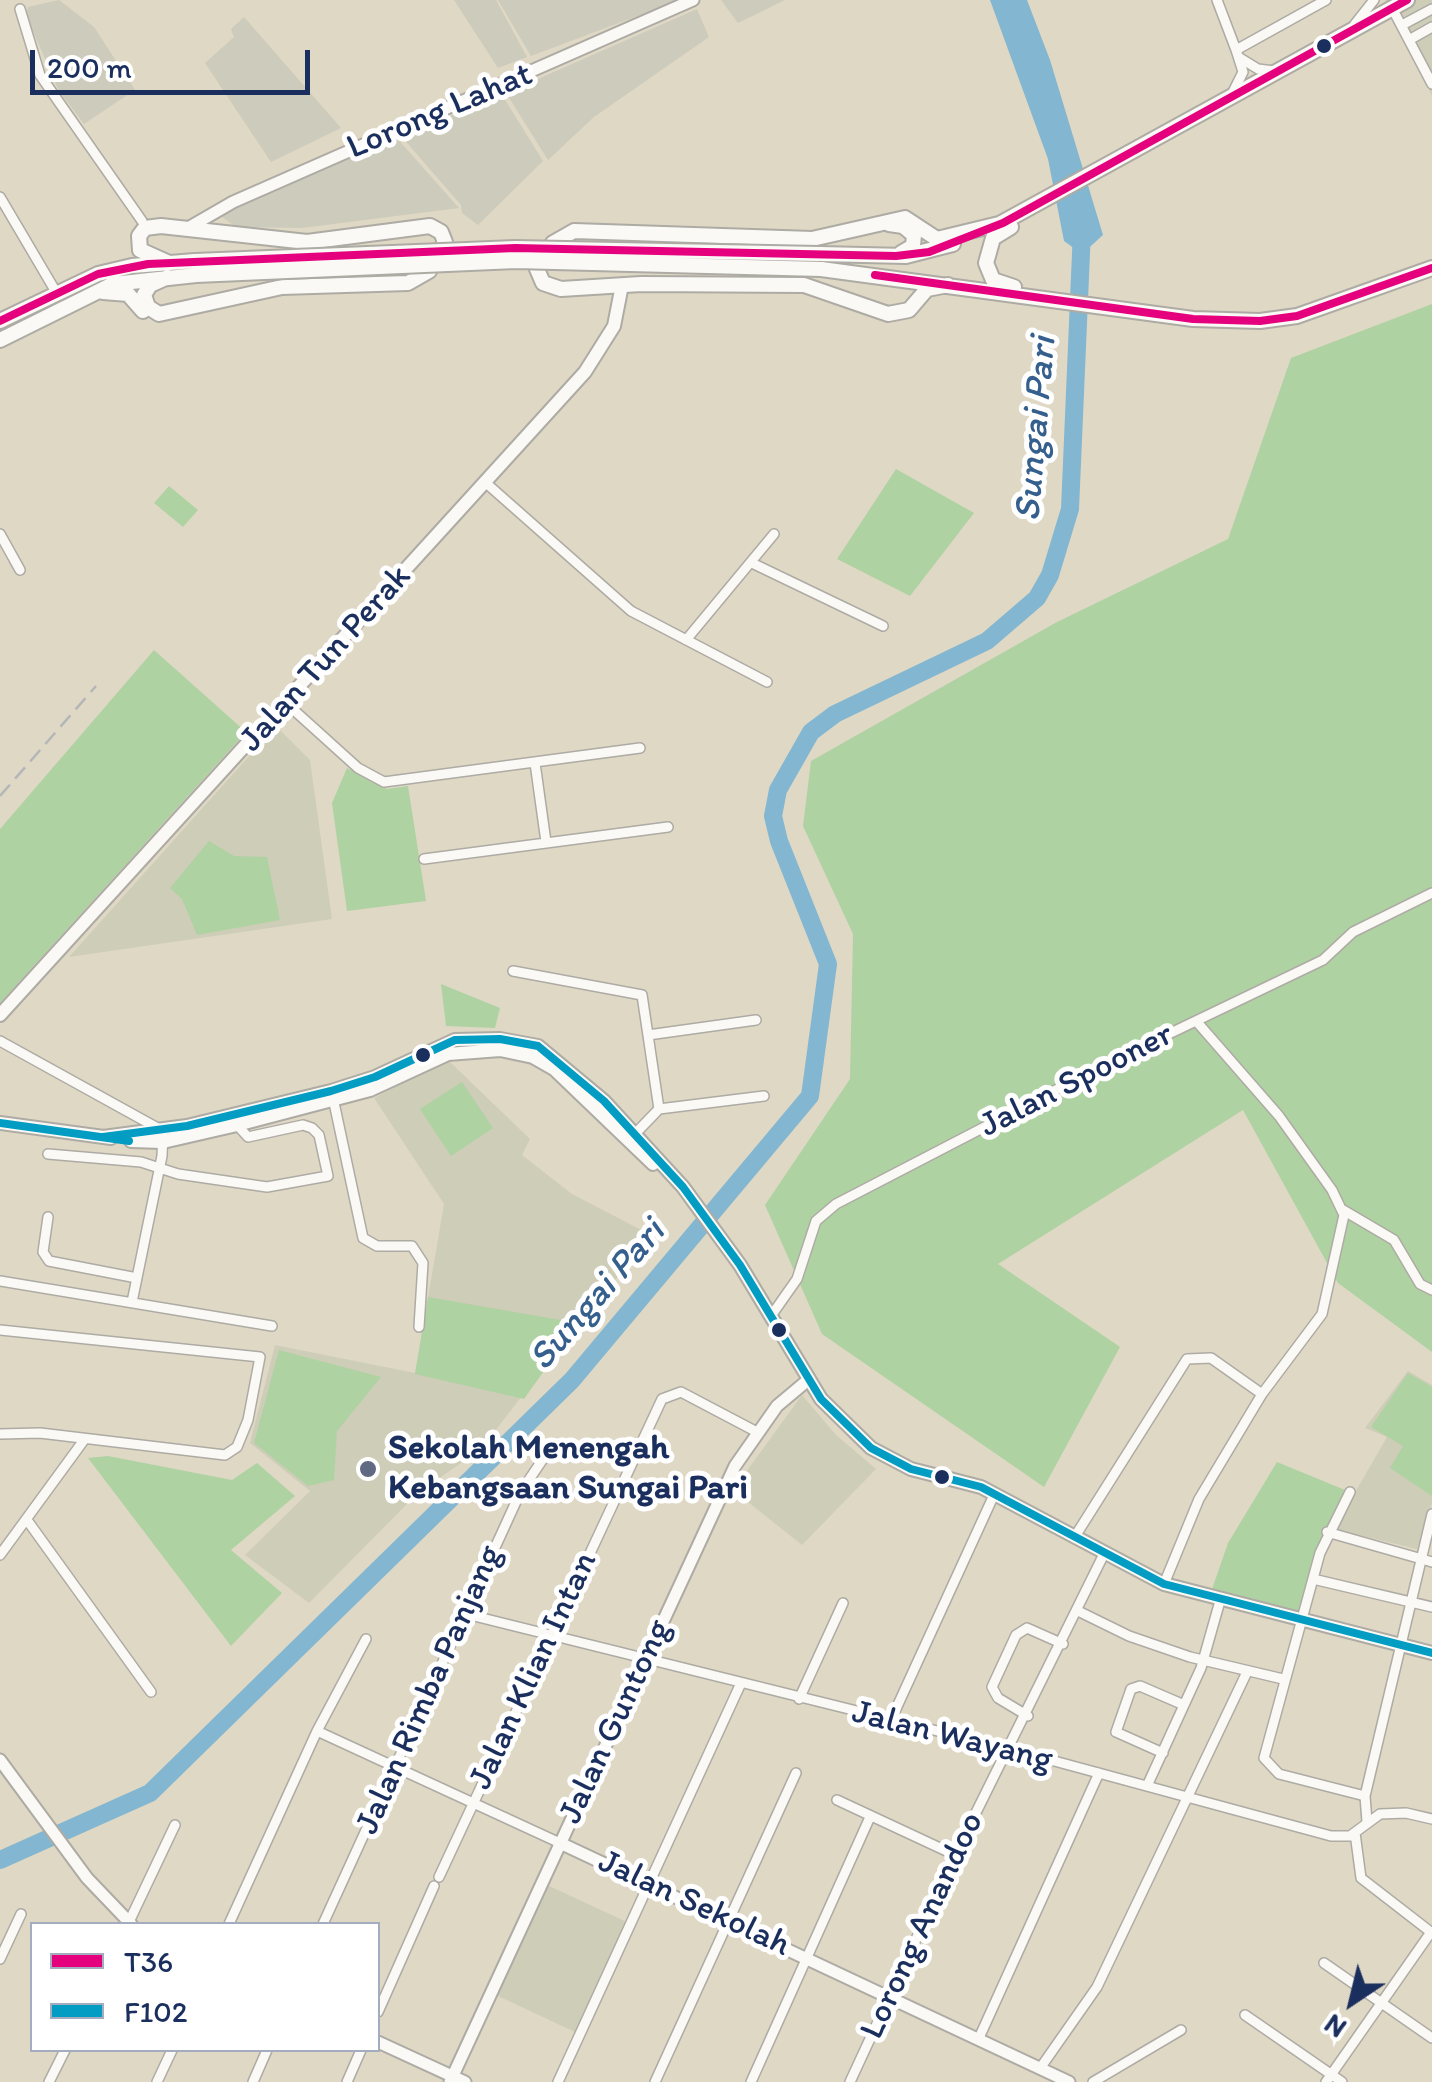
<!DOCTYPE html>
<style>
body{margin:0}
#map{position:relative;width:1432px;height:2082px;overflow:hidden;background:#dfd8c5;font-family:Itim,sans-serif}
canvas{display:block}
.legend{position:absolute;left:30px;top:1922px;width:350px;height:130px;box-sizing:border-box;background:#fff;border:2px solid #a4acbf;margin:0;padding:12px 18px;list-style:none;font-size:30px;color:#1b2f5e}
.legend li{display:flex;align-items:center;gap:20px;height:50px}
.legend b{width:50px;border:2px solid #a4acbf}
.north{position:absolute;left:1302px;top:1952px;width:100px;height:100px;-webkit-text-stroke:8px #fff;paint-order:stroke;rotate:215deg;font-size:28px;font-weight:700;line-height:40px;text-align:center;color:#1b2f5e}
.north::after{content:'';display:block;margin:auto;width:35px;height:45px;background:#1b2f5e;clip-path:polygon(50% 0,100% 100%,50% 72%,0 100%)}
.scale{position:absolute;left:30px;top:50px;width:280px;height:45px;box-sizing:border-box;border:5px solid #1b2f5e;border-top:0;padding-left:12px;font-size:30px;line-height:35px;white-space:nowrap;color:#1b2f5e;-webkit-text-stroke:8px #fff;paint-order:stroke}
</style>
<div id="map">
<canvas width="1432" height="2082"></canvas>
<ul class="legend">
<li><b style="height:12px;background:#e5007d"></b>T36</li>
<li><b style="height:12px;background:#039dc3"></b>F102</li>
</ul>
<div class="north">N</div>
<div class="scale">200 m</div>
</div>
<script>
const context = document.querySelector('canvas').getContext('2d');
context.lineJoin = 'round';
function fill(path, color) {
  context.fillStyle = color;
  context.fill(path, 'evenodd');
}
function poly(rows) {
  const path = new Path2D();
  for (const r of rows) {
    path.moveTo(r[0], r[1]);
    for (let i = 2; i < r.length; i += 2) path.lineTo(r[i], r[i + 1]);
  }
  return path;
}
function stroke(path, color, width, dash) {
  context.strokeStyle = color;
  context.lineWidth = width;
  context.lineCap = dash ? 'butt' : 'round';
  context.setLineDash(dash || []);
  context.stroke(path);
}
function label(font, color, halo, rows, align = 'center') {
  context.font = font + ' Itim,sans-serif';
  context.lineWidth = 10;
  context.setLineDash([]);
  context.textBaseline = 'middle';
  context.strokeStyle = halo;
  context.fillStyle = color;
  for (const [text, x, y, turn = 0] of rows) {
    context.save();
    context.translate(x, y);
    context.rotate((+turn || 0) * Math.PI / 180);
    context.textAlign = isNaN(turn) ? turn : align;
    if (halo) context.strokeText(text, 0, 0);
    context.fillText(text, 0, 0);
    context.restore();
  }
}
const built = poly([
 [1385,0,1432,0,1432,96],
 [276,726,310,760,332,919,69,957],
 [448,1060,530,1139,522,1155,572,1194,653,1236,578,1323,482,1448,417,1494,309,1603,245,1555,310,1491,250,1443,275,1345,415,1373,444,1204,374,1098],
 [1408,1371,1432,1385,1432,1503,1417,1549,1334,1529,1387,1437,1365,1428],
 [802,1395,836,1435,876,1469,802,1545,733,1490],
 [545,1884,629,1923,577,2033,496,1995]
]);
const industrial = poly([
 [59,0,94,27,135,90,84,124,59,91,26,15,28,7],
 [454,0,496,0,527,57,498,68],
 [498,0,680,0,531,56],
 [721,0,785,0,738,23],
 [697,9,709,37,594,117,548,160,506,93],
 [244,17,341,128,271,162,205,63,234,37,231,29],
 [502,95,543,161,478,225,462,213,461,205,401,136],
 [395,136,459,208,302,228,236,227,218,214]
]);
const green = poly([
 [1432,304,1432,1352,1338,1283,1243,1110,998,1264,1120,1347,1044,1487,822,1334,765,1205,850,1079,853,934,803,826,811,761,1057,622,1228,539,1291,358],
 [896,469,974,513,910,596,837,559],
 [169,486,198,510,183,527,154,503],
 [154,650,246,732,0,1003,0,829],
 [347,768,387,789,408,786,426,901,347,911,332,803],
 [209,841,234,856,267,857,280,920,197,935,182,899,170,888],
 [441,984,500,1008,495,1028,446,1026],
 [462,1082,493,1128,451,1156,420,1109],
 [428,1297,578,1323,524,1399,415,1374],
 [279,1350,381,1377,337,1431,334,1480,308,1486,254,1443],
 [1408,1373,1432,1387,1432,1496,1390,1468,1403,1446,1371,1427],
 [108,1456,232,1480,257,1463,295,1496,231,1550,282,1593,231,1646,88,1458],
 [1277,1462,1345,1490,1318,1546,1298,1614,1211,1592,1228,1543]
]);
const water = poly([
 [990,0,1027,0,1050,60,1103,235,1082,254,1064,241,1048,159]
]);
const river = poly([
 [0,1860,150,1793,572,1380,810,1096,828,964,779,841,773,816,778,790,811,732,835,714,987,641,1037,598,1050,575,1070,509,1082,230]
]);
const minor = poly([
 [1217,0,1236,50,1326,0],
 [1392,8,1432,84],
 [20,9,40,75,142,221],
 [1355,24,1374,0],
 [1402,25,1432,9],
 [1409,40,1432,27],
 [1240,58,1258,69,1274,71],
 [1232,94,1243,72,1236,50],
 [0,197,56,292],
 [486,483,631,611,767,682],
 [0,534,20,570],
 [754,564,883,626],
 [686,640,774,534],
 [286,703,358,768,384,782,640,748],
 [535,763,546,842],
 [424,859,668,827],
 [513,971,642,995,659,1109,631,1138],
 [648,1035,756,1020],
 [0,1041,163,1131,162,1156,132,1302],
 [333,1098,363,1238,377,1246,412,1246,423,1263,419,1327],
 [659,1109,764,1096],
 [48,1154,141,1162,178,1174,267,1187,328,1176,319,1135,312,1128,303,1125,248,1137,237,1125],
 [1343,1210,1394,1240,1420,1284,1432,1290],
 [48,1217,43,1252,49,1261,137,1278],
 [0,1281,272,1326],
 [771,1316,797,1279,816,1221,836,1204,1104,1065,1323,960,1353,932,1432,893],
 [0,1330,260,1357,248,1420,237,1447,225,1455,40,1433,0,1434],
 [1350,1492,1320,1553,1264,1758,1279,1774,1365,1796],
 [27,1520,151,1692],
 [1327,1532,1432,1562],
 [1074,1538,1187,1359,1211,1358,1262,1394],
 [0,1555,84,1440],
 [1313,1579,1432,1607],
 [1164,1584,1199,1499,1262,1394,1322,1314,1344,1215,1332,1190,1279,1116,1197,1022],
 [1078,1611,1129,1636,1190,1657,1283,1679],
 [466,1614,1010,1749,1331,1836,1350,1836,1380,1814,1406,1813,1432,1819],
 [799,1699,843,1603],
 [1028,1716,998,1698,992,1687,1016,1635,1027,1628,1063,1644],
 [890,1722,993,1497],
 [317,1731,560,1843],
 [1163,1753,1116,1732,1131,1689,1140,1686,1184,1705],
 [1147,1786,1201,1668,1220,1601],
 [837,1800,955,1855],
 [1367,1822,1365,1796,1432,1514],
 [1355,1833,1361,1878,1432,1933],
 [439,1877,662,1399,681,1392,757,1432],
 [128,1924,175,1825],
 [229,1924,317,1731,366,1639],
 [323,1924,520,1493,543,1459],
 [0,1959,21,1914],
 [1324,1963,1432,2038],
 [378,2012,434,1886],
 [1245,2015,1342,2082],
 [979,2038,1099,1773],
 [1041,2067,1097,1987,1247,1672],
 [49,2082,65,2050],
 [157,2082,172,2050],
 [253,2082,267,2050],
 [347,2082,361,2050],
 [558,2082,741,1683],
 [655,2082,796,1773],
 [751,2082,870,1817],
 [850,2082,955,1855,1103,1556],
 [1093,2082,1181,2030],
 [1326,2082,1431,1932]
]);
const tertiary = poly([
 [188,228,233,202,693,0],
 [0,1760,87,1878,131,1924],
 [560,1843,1069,2082],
 [378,2042,465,2082],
 [450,2082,735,1466,777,1406,808,1380]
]);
const secondary = poly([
 [0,1015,585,372,614,326,622,285],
 [0,1123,111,1138],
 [103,1137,187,1126,331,1091,375,1077,455,1040,500,1039,538,1046,604,1101,683,1187,740,1265,821,1399,871,1448,911,1469,981,1487,1164,1584,1432,1653],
 [131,1141,163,1142,237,1125,370,1090,448,1054,500,1050,533,1057,554,1069,653,1164]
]);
const primary = poly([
 [889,224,903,226,914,235,913,246,901,253],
 [996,226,1407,0],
 [1011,227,993,238,986,263,993,280,1014,287],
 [820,254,906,256,953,244],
 [821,269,1193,319,1260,321,1297,316,1432,268],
 [168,277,150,285,144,295,148,307,159,314,282,287,408,283,429,271,445,242,441,232,430,226,307,242,161,226,145,228,139,236,140,250,169,263],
 [948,285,927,289,909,310,888,314,804,285,641,284,561,289,543,283,537,269,553,243,574,231,812,239,905,218,937,239,1003,223],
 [103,292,128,294,143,311],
 [0,321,98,274,132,266,195,261],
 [0,340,113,284,196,275]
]);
const rail = poly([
 [0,796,96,686]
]);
const primaryBridge = poly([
 [195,261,515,248,820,254],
 [196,275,516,261,821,269]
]);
const bus1 = poly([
 [875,275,1193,319,1260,321,1297,316,1432,268],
 [0,321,98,274,148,264,515,248,896,256,929,252,1003,223,1407,0]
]);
const bus2 = poly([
 [0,1123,129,1141],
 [103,1137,187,1126,331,1091,375,1077,455,1040,500,1039,538,1046,604,1101,683,1187,740,1265,821,1399,871,1448,911,1469,981,1487,1164,1584,1432,1653]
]);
const markers = [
 [1324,46,9,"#1b2f5e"],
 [423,1055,9,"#1b2f5e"],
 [779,1330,9,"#1b2f5e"],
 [368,1469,10,"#606a82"],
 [942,1477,9,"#1b2f5e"]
];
const streetNames = [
 ["Lorong Lahat",440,112,-23],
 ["Jalan Tun Perak",326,659,-48],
 ["Jalan Spooner",1077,1081,-27],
 ["Jalan Klian Intan",534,1671,-65],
 ["Jalan Rimba Panjang",430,1690,-66],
 ["Jalan Guntong",616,1722,-65],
 ["Jalan Wayang",952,1737,14],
 ["Jalan Sekolah",694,1904,25],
 ["Lorong Anandoo",923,1926,-65]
];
const poiNames = [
 ["Sekolah Menengah",388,1449],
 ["Kebangsaan Sungai Pari",388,1489]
];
const waterNames = [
 ["Sungai Pari",1037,429,-85],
 ["Sungai Pari",598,1296,-49]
];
fill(built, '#cecdb8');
fill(industrial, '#cccbbc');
fill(green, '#afd2a2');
fill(water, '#83b6d0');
stroke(river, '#83b6d0', 18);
stroke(minor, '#aeaba4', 12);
stroke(tertiary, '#aeaba4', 15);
stroke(secondary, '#aeaba4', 16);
stroke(primary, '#aeaba4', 18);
stroke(minor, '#faf9f6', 9);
stroke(tertiary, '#faf9f6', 11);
stroke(secondary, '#faf9f6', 12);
stroke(primary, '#faf9f6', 14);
stroke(rail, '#b4b6b8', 2.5, [15, 8]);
stroke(primaryBridge, '#aeaba4', 18, []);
stroke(primaryBridge, '#faf9f6', 14);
stroke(bus1, '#e5007d', 8);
stroke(bus2, '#039dc3', 8);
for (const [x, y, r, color] of markers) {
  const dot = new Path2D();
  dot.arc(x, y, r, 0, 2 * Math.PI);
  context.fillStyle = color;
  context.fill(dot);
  stroke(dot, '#fff', 4);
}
label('35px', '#1b2f5e', '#fff', streetNames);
label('bold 35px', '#1b2f5e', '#fff', poiNames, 'left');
label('italic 38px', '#355f8d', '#fff', waterNames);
</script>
